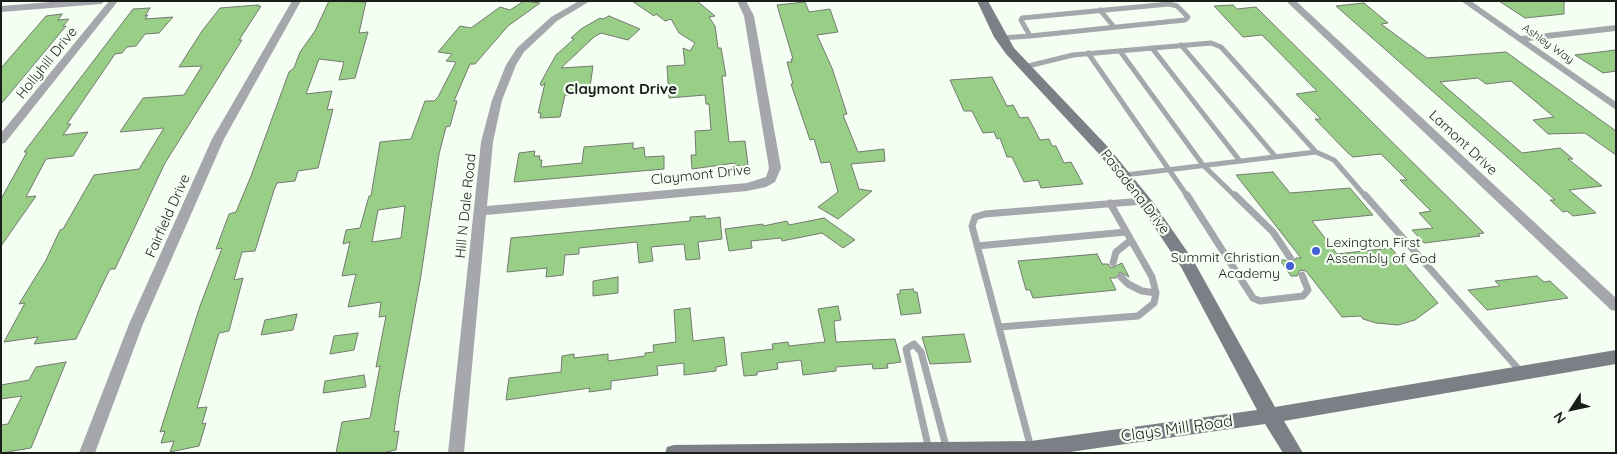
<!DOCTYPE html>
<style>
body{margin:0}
#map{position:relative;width:1617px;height:454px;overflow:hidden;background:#f5fef3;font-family:Quicksand,sans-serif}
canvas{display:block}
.frame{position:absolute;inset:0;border:2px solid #1b1d1a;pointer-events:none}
.north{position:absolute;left:1547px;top:384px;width:50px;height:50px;-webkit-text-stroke:4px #f5fef3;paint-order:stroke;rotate:235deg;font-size:14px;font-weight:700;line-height:20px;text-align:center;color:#1b1d1a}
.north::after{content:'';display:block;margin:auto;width:18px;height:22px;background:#1b1d1a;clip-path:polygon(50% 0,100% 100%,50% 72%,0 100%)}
</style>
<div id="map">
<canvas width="1617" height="454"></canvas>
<div class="frame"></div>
<div class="north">N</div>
</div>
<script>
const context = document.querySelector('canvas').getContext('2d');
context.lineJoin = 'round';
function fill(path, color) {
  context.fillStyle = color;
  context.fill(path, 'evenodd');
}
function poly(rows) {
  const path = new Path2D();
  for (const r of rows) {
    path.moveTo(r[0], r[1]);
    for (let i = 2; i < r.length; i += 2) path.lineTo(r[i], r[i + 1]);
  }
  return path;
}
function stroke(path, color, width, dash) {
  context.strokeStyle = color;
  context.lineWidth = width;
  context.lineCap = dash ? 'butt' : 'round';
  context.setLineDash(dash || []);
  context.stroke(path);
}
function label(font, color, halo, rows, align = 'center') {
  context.font = font + ' Quicksand,sans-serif';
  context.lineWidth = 4.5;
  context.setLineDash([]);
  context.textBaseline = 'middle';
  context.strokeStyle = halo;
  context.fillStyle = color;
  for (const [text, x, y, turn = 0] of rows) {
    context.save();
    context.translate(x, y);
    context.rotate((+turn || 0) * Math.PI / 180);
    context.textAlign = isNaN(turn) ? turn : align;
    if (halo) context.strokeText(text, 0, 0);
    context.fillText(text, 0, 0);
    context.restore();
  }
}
const building = poly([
 [329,1,366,2,359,33,368,32,355,78,339,80,344,62,319,59,306,94,332,91,327,110,333,109,318,168,298,171,295,181,277,183,274,190,255,251,242,252,234,280,243,278,229,331,219,333,197,408,207,407,202,424,206,423,199,446,170,452,174,441,161,443,165,431,160,432,200,306,222,248,216,249,229,214,236,212,251,176,289,72,294,68,300,52,315,31,329,1],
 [524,1,540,3,508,26,475,64,470,64,454,101,457,101,450,126,446,127,439,154,421,275,399,397,394,432,399,431,396,450,382,453,336,453,342,422,370,418,380,366,376,367,386,316,379,317,381,302,348,307,356,274,342,276,350,242,343,244,346,230,360,228,369,196,371,196,380,142,411,139,425,101,434,101,438,97,456,62,446,61,452,54,438,52,460,26,471,28,500,7,510,10,524,1],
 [405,206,401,238,372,242,378,210,405,206],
 [632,1,697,1,715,16,709,17,715,26,718,48,721,48,726,76,722,76,729,142,745,141,748,165,735,166,735,163,692,169,691,155,696,155,695,131,711,130,709,104,706,104,705,95,669,98,667,66,685,65,683,48,690,51,695,43,679,33,671,19,665,21,656,14,654,16,632,1],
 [1499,1,1564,1,1564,14,1525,18,1499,1],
 [805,2,809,12,830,9,838,32,817,35,832,68,847,114,843,115,858,152,884,149,885,161,851,164,859,189,872,191,838,219,818,207,838,192,830,162,821,163,814,139,810,140,791,84,793,84,787,62,792,62,791,59,793,59,777,5,805,2],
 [1364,3,1388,23,1381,24,1427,58,1506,52,1616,131,1616,155,1585,133,1548,134,1533,120,1554,117,1511,81,1486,84,1478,78,1440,82,1522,153,1560,148,1573,159,1568,159,1602,186,1569,190,1596,213,1573,216,1567,211,1563,212,1550,200,1555,200,1506,156,1336,6,1364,3],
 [258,5,257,6,261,6,239,40,242,40,165,163,115,269,110,269,76,339,34,344,38,337,4,342,25,303,19,304,46,260,60,230,63,229,94,175,139,169,164,128,120,132,143,98,184,95,202,66,179,67,202,31,220,8,258,5],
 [1233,5,1237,9,1256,7,1484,233,1478,234,1480,236,1424,243,1412,230,1433,228,1419,213,1431,211,1400,180,1407,180,1381,154,1353,157,1348,153,1315,119,1321,119,1296,94,1317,91,1262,35,1243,37,1214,6,1233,5],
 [150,8,145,16,148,15,145,19,173,17,159,33,145,34,136,46,127,47,122,53,115,54,67,124,71,124,63,135,88,132,73,156,46,159,26,197,36,196,1,246,1,199,27,152,24,152,133,9,150,8],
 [62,14,58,20,69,19,63,26,66,26,1,104,1,68,46,16,62,14],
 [609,16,640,29,628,40,601,33,594,37,561,68,593,66,589,94,565,95,560,117,540,118,541,113,538,113,545,83,542,86,540,84,556,55,574,39,571,38,581,29,600,18,603,19,609,16],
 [1616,50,1616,71,1603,73,1575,55,1616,50],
 [992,77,1007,106,1013,105,1020,118,1028,117,1040,140,1049,139,1052,146,1056,146,1064,163,1071,162,1083,184,1041,188,1038,180,1024,182,1012,157,1007,157,1000,138,997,139,994,132,983,133,972,111,964,111,950,80,992,77],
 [633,143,633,149,644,147,645,157,664,156,664,169,514,182,519,153,535,151,534,156,540,156,539,160,542,160,541,167,582,163,584,147,633,143],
 [1273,172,1290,193,1350,188,1373,215,1312,221,1337,254,1391,248,1438,303,1415,320,1398,325,1376,323,1363,319,1361,316,1342,317,1306,271,1300,270,1297,276,1291,276,1280,260,1285,260,1292,264,1296,258,1301,258,1236,175,1273,172],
 [705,216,706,219,720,217,722,239,698,242,700,259,686,260,684,244,651,247,653,261,639,263,637,242,579,248,579,254,565,255,563,275,546,277,547,268,507,272,511,238,690,221,690,217,705,216],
 [824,218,855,240,843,248,822,233,782,241,781,238,751,241,752,248,729,251,725,229,763,224,763,226,787,221,789,225,824,218],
 [1097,254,1102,264,1108,264,1111,268,1122,263,1129,277,1120,272,1116,278,1110,278,1116,290,1033,298,1030,290,1026,290,1018,261,1097,254],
 [1537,276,1544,282,1550,281,1568,298,1487,310,1468,290,1500,286,1495,281,1537,276],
 [618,277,618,293,593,296,593,281,618,277],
 [913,289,914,292,917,292,921,313,901,315,897,294,900,294,900,290,913,289],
 [838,306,841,320,834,321,836,342,895,339,901,362,887,364,888,368,873,369,872,364,836,367,836,371,803,375,801,360,777,363,778,369,757,372,757,375,744,376,741,353,773,349,772,344,788,342,789,346,825,342,818,309,838,306],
 [690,308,693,341,724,337,727,365,716,367,716,371,684,375,684,363,657,366,658,375,611,381,611,389,589,392,590,388,506,400,509,378,561,372,562,356,574,354,574,358,608,354,608,361,645,356,645,353,654,352,653,345,676,342,674,310,690,308],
 [297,314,293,330,261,335,265,320,297,314],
 [358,333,354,350,330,354,334,336,358,333],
 [964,334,971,362,930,364,922,337,964,334],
 [66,362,31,448,1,453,1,425,8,424,22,396,1,399,1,385,29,380,36,367,66,362],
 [364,375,366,387,323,393,325,381,364,375]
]);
const laneFar1 = poly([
 [1169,4,1177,6,1188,17,1185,20,1030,36,1021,20,1022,18,1169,4],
 [1100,10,1114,27],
 [1001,38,1030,36],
 [1181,45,1275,156],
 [1152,48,1240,161],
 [1120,51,1203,165,1236,197],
 [1088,53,1188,197],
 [1024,67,1073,55,1211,43,1221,47,1316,152,1125,175],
 [1316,152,1334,160,1366,197]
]);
const lane = poly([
 [1187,195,1253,298,1260,301,1303,296,1308,290,1302,275],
 [1235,195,1273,232,1291,259],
 [1365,195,1521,372],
 [977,246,1126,232],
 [1113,263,1116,252,1131,240],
 [1121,277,1128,284,1142,291,1156,293],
 [999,327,1138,316,1154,303,1156,293,1152,277,1110,203],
 [1031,448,972,226,975,217,985,214,1143,201],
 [929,450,906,349,914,344,921,352,947,450]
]);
const street = poly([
 [63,1,105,1,101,4,1,12,1,6,63,1],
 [109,1,118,1,5,143,1,144,1,133,109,1],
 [292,1,301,1,224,139,143,324,95,453,79,453,129,324,212,139,292,1],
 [579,1,590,1,557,21,524,52,516,65,502,100,493,142,487,206,747,183,766,177,769,168,744,16,737,1,746,1,754,16,781,168,775,182,766,187,747,191,486,215,464,453,448,453,481,142,492,100,506,65,517,48,551,17,579,1],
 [1286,1,1296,1,1616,298,1616,311,1611,310,1286,1],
 [1461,1,1471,1,1521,36,1616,25,1616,31,1528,41,1616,102,1616,110,1461,1]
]);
const secondary = poly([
 [977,1,988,1,1014,48,1109,148,1153,202,1193,260,1275,407,1616,350,1616,364,1284,421,1303,453,1283,453,1265,424,1063,453,665,453,667,447,674,445,1031,441,1257,410,1181,267,1143,210,1099,154,1006,54,994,37,977,1]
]);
const markers = [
 [1316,251,5,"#4260d3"],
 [1290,266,5,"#4260d3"]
];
const farStreetnames = [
 ["Ashley Way",1548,44,35]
];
const streetNames = [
 ["Hollyhill Drive",47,63,-51],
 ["Lamont Drive",1463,143,43],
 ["Claymont Drive",701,175,-6],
 ["Pasadena Drive",1135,192,52],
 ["Hill N Dale Road",466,206,-84],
 ["Fairfield Drive",168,216,-66]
];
const poiNames = [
 ["Lexington First",1326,243],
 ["Assembly of God",1326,259],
 ["Summit Christian",1280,258,"right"],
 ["Academy",1280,274,"right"]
];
const neighbourhoodNames = [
 ["Claymont Drive",621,89]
];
const nearStreetnames = [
 ["Clays Mill Road",1177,429,-8]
];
fill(building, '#98ce86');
stroke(building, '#737a71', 1);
stroke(laneFar1, '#a5a7ac', 5);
stroke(lane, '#a5a7ac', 7);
fill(street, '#a5a7ac');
fill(secondary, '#7c7f86');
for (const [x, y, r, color] of markers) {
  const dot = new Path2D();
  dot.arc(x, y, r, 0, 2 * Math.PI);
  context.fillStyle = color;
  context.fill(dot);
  stroke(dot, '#f5fef3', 2);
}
label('11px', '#1b1d1a', '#f5fef3', farStreetnames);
label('14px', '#1b1d1a', '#f5fef3', streetNames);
label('14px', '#1b1d1a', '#f5fef3', poiNames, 'left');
label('bold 15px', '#1b1d1a', '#f5fef3', neighbourhoodNames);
label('16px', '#1b1d1a', '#f5fef3', nearStreetnames);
</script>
